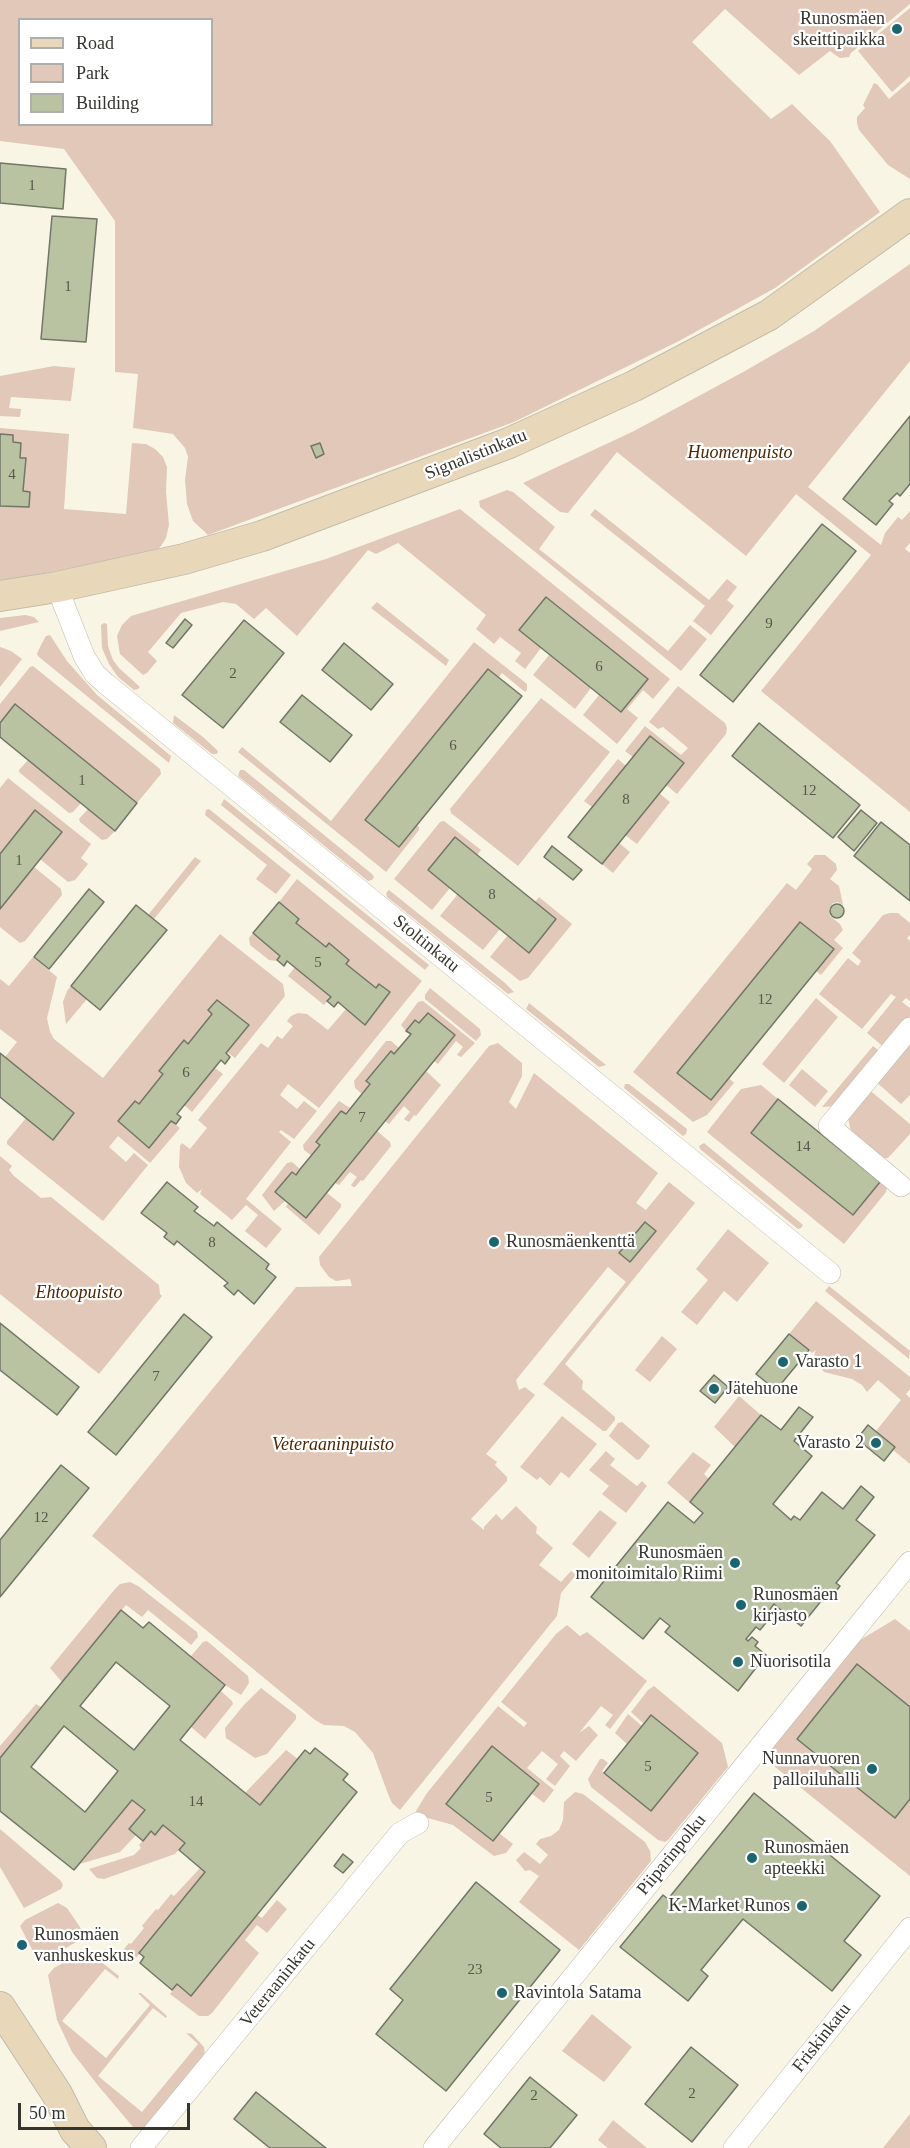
<!DOCTYPE html>
<meta charset="utf-8">
<style>
body{margin:0}
#map{position:relative;width:910px;height:2148px;overflow:hidden;background:#f8f5e5;font-family:"Times New Roman",serif}
canvas{display:block}
.legend{position:absolute;left:18px;top:18px;width:195px;height:108px;box-sizing:border-box;background:#fff;border:2px solid #aeaeab;margin:0;padding:8px 10px;list-style:none;font-size:18px;color:#35342e}
.legend li{display:flex;align-items:center;gap:12px;height:30px}
.legend b{width:30px;border:2px solid #aeaeab}
.scale{position:absolute;left:18px;top:2103px;width:172px;height:27px;box-sizing:border-box;border:3px solid #35342e;border-top:0;padding-left:8px;font-size:18px;line-height:21px;white-space:nowrap;color:#35342e;-webkit-text-stroke:4px #fff;paint-order:stroke}
</style>
<div id="map">
<canvas width="910" height="2148"></canvas>
<ul class="legend">
<li><b style="height:8px;background:#e8d8b9"></b>Road</li>
<li><b style="height:16px;background:#e1c8b8"></b>Park</li>
<li><b style="height:16px;background:#b9c3a1"></b>Building</li>
</ul>
<div class="scale">50 m</div>
</div>
<script>
const context = document.querySelector('canvas').getContext('2d');
context.lineJoin = 'round';
function fill(path, color) {
  context.fillStyle = color;
  context.fill(path, 'evenodd');
}
function poly(rows) {
  const path = new Path2D();
  for (const r of rows) {
    if (r.length === 3) {
      path.moveTo(r[0] + r[2], r[1]);
      path.arc(r[0], r[1], r[2], 0, 2 * Math.PI);
      continue;
    }
    path.moveTo(r[0], r[1]);
    for (let i = 2; i < r.length; i += 2) path.lineTo(r[i], r[i + 1]);
  }
  return path;
}
function stroke(path, color, width, dash) {
  context.strokeStyle = color;
  context.lineWidth = width;
  context.lineCap = dash ? 'butt' : 'round';
  context.setLineDash(dash || []);
  context.stroke(path);
}
function label(font, color, halo, rows, align = 'center') {
  context.font = font + ' "Times New Roman",serif';
  context.lineWidth = 4.5;
  context.setLineDash([]);
  context.textBaseline = 'middle';
  context.strokeStyle = halo;
  context.fillStyle = color;
  for (const [text, x, y, turn = 0] of rows) {
    context.save();
    context.translate(x, y);
    context.rotate((+turn || 0) * Math.PI / 180);
    context.textAlign = isNaN(turn) ? turn : align;
    if (halo) context.strokeText(text, 0, 0);
    context.fillText(text, 0, 0);
    context.restore();
  }
}
const green = poly([
 [0,0,910,0,910,4,851,53,849,57,840,58,830,51,799,75,725,9,692,42,771,119,792,104,830,141,880,212,775,288,679,341,514,422,208,535,193,521,187,504,185,480,188,457,185,448,173,434,133,428,138,374,115,372,115,221,64,149,0,141],
 [20,20,212,20,212,124,20,124],
 [910,8,910,76,892,92,858,51],
 [910,81,910,179,888,165,859,130,857,123,857,117,865,108,863,105,874,83,877,84,889,99],
 [910,264,910,361,808,487,881,545,885,533,898,517,902,520,910,511,910,543,905,549,910,553,910,812,761,691,871,555,796,494,746,556,617,452,568,513,560,512,523,483,634,431,745,371,814,331],
 [54,366,75,368,71,401,11,397,9,408,21,409,20,417,0,416,0,376],
 [0,428,69,434,64,509,126,514,132,443,146,444,155,449,163,457,167,467,166,492,169,525,166,538,161,546,158,549,95,564,0,581,0,506,28,507,30,492,23,491,26,459,20,458,13,442,0,434],
 [507,490,513,492,555,527,539,549,668,651,690,625,707,639,681,671,480,507,479,501],
 [460,509,670,679,653,699,643,690,627,709,638,718,617,744,583,715,599,695,621,712,648,679,547,597,520,630,541,648,525,669,515,661,521,653,500,637,494,644,476,629,486,615,398,543,376,554,368,550,297,636,266,608,254,619,236,604,223,602,181,613,148,652,157,661,147,673,143,675,120,654,117,636,122,625,131,616,326,559],
 [595,509,709,600,727,579,737,587,727,600,734,606,711,635,693,621,705,606,590,515],
 [377,602,449,660,446,666,371,608],
 [25,615,34,617,39,622,0,631,0,618],
 [104,623,107,624,108,646,113,660,119,668,140,687,138,689,134,690,118,677,109,664,102,648,101,625],
 [50,635,67,661,97,695,171,756,169,763,39,657,37,654,41,645,46,636],
 [474,642,527,684,527,690,525,692,502,673,499,677,488,669,366,820,399,847,417,825,419,827,419,830,386,872,238,752,242,747,331,821],
 [0,647,11,651,22,659,0,687],
 [549,655,591,688,575,709,533,675],
 [33,666,160,769,161,774,137,803,15,705,0,723,0,704,30,667],
 [678,686,725,723,727,728,726,734,677,794,666,785,683,763,650,736,633,757,625,751,645,726,681,755,688,748,663,727,658,729,649,722],
 [541,698,610,752,518,866,451,813,450,809],
 [174,715,203,737,218,751,217,754,212,754,173,723],
 [618,759,626,766,592,807,584,801],
 [28,760,81,803,73,812,69,813,19,772,19,770],
 [240,770,244,770,372,874,374,877,372,880,368,881,238,776],
 [8,778,91,844,81,858,88,864,75,880,68,882,40,859,62,832,35,810,0,854,0,788],
 [659,793,670,802,637,844,625,835],
 [224,799,429,965,425,970,221,805],
 [88,809,115,831,107,839,102,840,80,822,79,819],
 [209,809,291,875,276,894,256,879,267,865,205,815,206,810],
 [444,821,481,850,477,855,428,870,450,888,432,910,394,879,440,822],
 [619,843,630,852,613,873,602,864],
 [815,855,825,855,836,864,837,870,830,879,839,886,843,905,838,902,833,903,829,909,830,916,840,924,843,930,834,940,843,948,821,975,816,971,834,949,800,922,678,1073,711,1100,729,1078,734,1083,707,1115,693,1122,633,1072,787,883,796,890,812,869,807,864],
 [195,857,201,861,154,919,148,915],
 [34,867,61,889,62,895,25,941,20,943,0,927,0,909],
 [297,879,422,981,319,1108,288,1084,280,1095,297,1109,304,1101,317,1111,294,1139,281,1130,279,1132,291,1142,246,1199,282,1229,266,1248,245,1231,258,1215,246,1205,232,1220,200,1194,202,1189,197,1193,186,1183,179,1167,180,1146,182,1143,190,1149,207,1128,198,1120,261,1043,268,1048,277,1036,282,1039,293,1026,287,1021,291,1016,298,1013,307,1014,328,1030,346,1009,365,1024,390,993,379,984,376,988,346,964,349,959,329,943,326,947,296,923,299,918,279,902],
 [389,890,505,983,514,992,508,994,387,897,386,893],
 [458,894,500,929,483,950,440,916],
 [539,897,572,924,528,978,520,981,490,957,508,935,530,952,556,920,535,902],
 [890,913,898,913,910,923,910,935,907,938,910,941,910,1001,906,998,902,1002,910,1008,910,1018,885,1048,867,1033,896,997,891,994,862,1029,819,994,848,958,858,966,861,961,852,953,883,915],
 [253,933,280,956,276,961,269,960,250,945,249,938],
 [220,934,283,984,285,996,235,1058,227,1052,249,1025,216,1000,208,1010,212,1014,188,1044,184,1041,159,1071,163,1074,139,1104,135,1101,118,1121,149,1148,171,1121,180,1128,150,1163,118,1136,109,1147,126,1162,134,1153,148,1165,103,1221,7,1144,7,1141,26,1118,53,1140,74,1113,5,1057,17,1042,0,1029,0,979,9,986,33,957,57,977,47,1018,50,1032,54,1039,103,1078],
 [295,967,331,997,324,1005,288,976],
 [71,986,87,999,66,1024,63,1002,67,991],
 [430,988,480,1029,481,1035,476,1041,425,999,425,995],
 [816,998,838,1017,784,1083,762,1064],
 [423,1001,475,1043,461,1057,457,1055,463,1047,456,1041,438,1064,434,1061,455,1035,428,1013,419,1023,415,1020,406,1031,401,1025,418,1002],
 [529,1003,569,1035,606,1065,599,1067,526,1009],
 [386,1041,391,1041,399,1048,394,1054,390,1051,366,1080,370,1084,362,1094,355,1088,354,1081],
 [910,1041,910,1095,901,1104,874,1080],
 [498,1043,522,1063,522,1076,509,1102,516,1109,534,1073,658,1173,636,1203,646,1210,669,1182,695,1203,565,1364,583,1381,582,1389,615,1417,615,1420,606,1431,603,1431,543,1384,626,1282,608,1267,516,1380,519,1390,525,1387,535,1395,486,1454,497,1462,495,1465,507,1477,507,1481,471,1519,484,1530,484,1527,496,1514,502,1520,516,1506,537,1527,536,1533,553,1548,539,1565,561,1582,571,1571,576,1575,561,1593,557,1616,400,1810,392,1803,388,1794,373,1753,355,1732,344,1726,324,1725,315,1720,92,1536,296,1287,352,1286,350,1279,336,1281,329,1277,320,1265,319,1257,489,1046],
 [873,1046,882,1053,838,1106,822,1107],
 [215,1068,223,1074,192,1112,184,1105],
 [802,1069,828,1091,815,1107,789,1085],
 [426,1071,441,1085,416,1116,414,1115,409,1122,404,1119,410,1112,404,1106,389,1124,385,1121],
 [625,1084,629,1084,687,1129,686,1134,683,1136,624,1088],
 [761,1085,778,1099,751,1133,852,1215,879,1182,861,1167,865,1162,887,1187,886,1192,844,1244,707,1132,741,1089],
 [867,1088,910,1124,910,1134,888,1158,878,1159,851,1132,848,1118],
 [339,1101,350,1108,316,1142,320,1145,312,1156,304,1150,303,1145],
 [377,1131,390,1142,391,1146,363,1181,361,1180,355,1187,353,1187,351,1185,357,1177,350,1172,339,1185,335,1183],
 [704,1143,803,1225,801,1228,798,1229,700,1149,699,1146],
 [0,1156,12,1166,9,1170,14,1176,41,1198,51,1197,159,1285,160,1294,162,1296,99,1374,0,1294],
 [292,1162,300,1169,296,1175,292,1172,275,1192,285,1201,274,1211,262,1195,287,1163],
 [327,1193,341,1204,341,1207,319,1235,286,1207,288,1203,306,1218],
 [728,1229,769,1263,737,1302,724,1291,697,1325,681,1312,708,1280,696,1269],
 [829,1286,910,1351,909,1359,825,1291],
 [816,1301,910,1377,910,1389,906,1394,910,1398,910,1464,893,1450,895,1447,876,1431,901,1400,878,1380,867,1392,862,1385,852,1379,824,1372,816,1361,814,1355,816,1350,812,1353,789,1334],
 [662,1336,677,1349,650,1382,635,1370],
 [739,1396,761,1415,735,1447,714,1427],
 [562,1416,597,1444,569,1478,561,1472,550,1486,540,1477,537,1480,520,1467],
 [622,1422,650,1446,640,1459,637,1460,609,1436,618,1423],
 [606,1451,615,1459,610,1465,637,1486,642,1481,647,1486,626,1513,602,1494,609,1486,589,1470],
 [693,1452,711,1465,704,1474,709,1479,690,1503,667,1483],
 [600,1510,617,1523,589,1558,572,1544],
 [130,1582,138,1586,197,1632,198,1637,191,1645,148,1610,142,1617,126,1605,62,1682,50,1668,115,1589,120,1584],
 [895,1619,910,1631,910,1876,769,1762,766,1756,857,1642],
 [567,1625,580,1636,587,1632,647,1681,610,1729,605,1725,613,1715,601,1706,579,1733,589,1726,598,1735,576,1761,564,1751,560,1756,570,1766,555,1786,546,1779,558,1764,542,1751,527,1768,554,1790,544,1803,531,1793,539,1784,492,1747,446,1804,492,1841,499,1833,513,1844,506,1853,494,1856,453,1825,417,1815,416,1811,427,1793,498,1706,524,1727,527,1723,501,1702,556,1634],
 [207,1641,248,1676,249,1683,241,1695,225,1685,191,1656,203,1642],
 [654,1686,722,1743,728,1767,668,1840,665,1842,658,1840,591,1787,588,1779,600,1759,603,1759,608,1763,602,1771,651,1810,698,1753,651,1715,643,1723,631,1712,648,1690],
 [261,1688,296,1715,296,1719,267,1754,255,1758,226,1738,225,1728,243,1706],
 [221,1691,232,1701,233,1704,205,1739,191,1727],
 [36,1704,41,1707,0,1758,0,1746],
 [628,1714,642,1726,627,1744,615,1733],
 [286,1750,298,1759,260,1804,245,1793],
 [575,1792,583,1794,645,1842,650,1851,651,1861,579,1950,519,1902,539,1876,530,1870,525,1871,516,1860,524,1852,540,1864,548,1855,536,1844,540,1839,551,1836,559,1830,563,1820,564,1802],
 [132,1800,145,1810,130,1829,136,1835,120,1852,80,1864],
 [163,1825,185,1843,175,1854,104,1879,97,1878,89,1869,134,1855,141,1848,139,1845,151,1831,155,1835],
 [0,1829,61,1881,63,1885,61,1889,24,1908,0,1867],
 [200,1868,205,1872,132,1963,121,1953,129,1943,131,1944,144,1928,142,1926,156,1909,158,1910,171,1894,174,1896],
 [277,1900,287,1909,267,1933,257,1925,245,1940,259,1953,212,2013,208,2016,199,2016,170,1994,177,1984,192,1995,257,1915,262,1918],
 [58,1903,67,1908,82,1930,83,1935,80,1940,44,1960,38,1961,20,1926,25,1920],
 [86,1950,119,1976,118,1979,105,1969,62,2021,106,2058,150,2005,138,1993,141,1993,167,2016,166,2018,153,2008,98,2076,142,2112,198,2044,186,2033,192,2034,204,2047,205,2055,144,2130,138,2130,133,2127,96,2083,72,2052,57,2020,48,1975,54,1968],
 [592,2014,632,2047,604,2082,562,2051],
 [910,2114,910,2148,883,2148],
 [613,2120,647,2148,608,2148,598,2140]
]);
const building = poly([
 [0,163,66,169,63,209,0,203,0,163],
 [52,216,97,219,86,342,41,339,52,216],
 [910,416,910,484,900,496,897,493,889,501,893,504,876,525,843,499,910,416],
 [0,434,13,435,13,442,21,443,20,458,26,458,23,491,30,492,29,507,0,506,0,434],
 [320,443,324,454,316,458,311,446,320,443],
 [822,524,856,551,733,702,700,675,822,524],
 [546,597,648,679,621,712,519,630,546,597],
 [185,619,192,625,173,648,166,643,185,619],
 [244,620,284,653,223,728,182,695,244,620],
 [344,643,393,684,371,710,322,670,344,643],
 [488,669,522,696,399,847,365,820,488,669],
 [302,695,352,735,330,762,280,722,302,695],
 [15,704,137,803,115,831,0,737,0,723,15,704],
 [759,723,860,805,833,838,732,756,759,723],
 [650,736,684,763,602,864,568,837,650,736],
 [35,810,62,832,0,909,0,854,35,810],
 [861,810,877,823,854,851,838,837,861,810],
 [881,822,910,845,910,901,854,856,881,822],
 [455,837,556,919,529,953,428,870,455,837],
 [552,846,582,870,573,880,544,857,552,846],
 [89,889,104,902,49,969,34,957,89,889],
 [279,902,299,919,296,923,326,947,329,943,349,960,346,964,376,988,379,984,390,992,365,1025,338,1002,334,1007,327,1001,331,997,287,961,284,966,277,960,280,956,253,933,279,902],
 [837,911,7],
 [136,905,167,930,100,1010,71,986,136,905],
 [800,922,834,949,711,1100,677,1073,800,922],
 [217,1000,249,1025,226,1053,230,1057,225,1064,221,1060,177,1114,181,1117,176,1124,171,1121,149,1148,118,1121,135,1101,139,1104,163,1074,159,1071,184,1040,188,1044,212,1014,208,1010,217,1000],
 [428,1013,455,1035,306,1218,275,1192,292,1172,296,1175,301,1168,320,1145,316,1142,341,1111,346,1114,370,1084,366,1081,391,1051,394,1054,411,1034,406,1031,415,1020,419,1023,428,1013],
 [0,1053,74,1113,53,1140,0,1097,0,1053],
 [778,1099,880,1182,853,1215,751,1133,778,1099],
 [167,1182,198,1207,194,1211,214,1226,217,1222,269,1264,266,1269,276,1277,254,1304,238,1290,234,1295,224,1286,228,1283,177,1241,174,1245,164,1237,167,1233,141,1213,167,1182],
 [645,1222,656,1231,630,1262,619,1253,645,1222],
 [184,1314,212,1337,116,1455,88,1432,184,1314],
 [0,1323,79,1387,57,1415,0,1370,0,1323],
 [789,1334,809,1350,776,1390,756,1374,789,1334],
 [714,1375,728,1387,715,1403,700,1391,714,1375],
 [799,1407,813,1417,794,1441,812,1456,773,1504,791,1520,794,1516,800,1520,822,1492,843,1509,861,1486,874,1497,856,1520,875,1535,836,1583,840,1586,834,1594,830,1590,801,1626,788,1616,785,1620,779,1615,782,1611,774,1604,765,1616,769,1619,760,1630,756,1627,746,1639,748,1641,752,1637,758,1642,755,1646,766,1655,738,1691,665,1632,670,1626,660,1618,643,1639,591,1597,668,1502,694,1523,703,1513,690,1502,761,1415,781,1430,799,1407],
 [868,1425,895,1447,884,1461,857,1439,868,1425],
 [61,1465,89,1488,0,1597,0,1540,61,1465],
 [121,1610,143,1628,149,1622,225,1685,180,1740,260,1805,305,1750,310,1754,315,1748,348,1774,343,1780,357,1792,191,1996,177,1984,172,1990,140,1963,144,1957,139,1953,205,1872,179,1850,185,1843,163,1825,155,1835,151,1831,143,1841,129,1829,145,1810,132,1800,74,1870,0,1811,0,1758,121,1610],
 [116,1662,170,1706,134,1750,80,1706,116,1662],
 [64,1726,118,1771,85,1812,31,1767,64,1726],
 [857,1664,910,1707,910,1799,895,1818,797,1739,857,1664],
 [651,1715,698,1753,651,1811,604,1773,651,1715],
 [492,1746,539,1784,493,1841,446,1804,492,1746],
 [754,1793,880,1896,844,1941,861,1955,832,1991,743,1919,701,1970,708,1976,688,2001,620,1947,663,1895,668,1899,754,1793],
 [343,1854,353,1862,343,1873,334,1866,343,1854],
 [476,1882,560,1950,446,2091,376,2034,403,2000,390,1989,476,1882],
 [691,2047,738,2085,692,2142,645,2104,691,2047],
 [530,2077,577,2115,550,2148,501,2148,484,2134,530,2077],
 [256,2092,326,2148,270,2148,234,2119,256,2092]
]);
const street = poly([
 [57,587,84,656,95,674,105,683,830,1273],
 [901,1186,829,1126,910,1028],
 [141,2148,400,1833,418,1823],
 [434,2148,910,1562],
 [734,2148,910,1928]
]);
const secondary = poly([
 [0,596,57,587,184,559,262,536,509,443,634,386,769,315,910,214],
 [0,2007,57,2094,75,2130,91,2148]
]);
const markers = [
 [897,29,6,"#1a6670"],
 [494,1242,6,"#1a6670"],
 [783,1362,6,"#1a6670"],
 [714,1389,6,"#1a6670"],
 [876,1443,6,"#1a6670"],
 [735,1563,6,"#1a6670"],
 [741,1605,6,"#1a6670"],
 [738,1662,6,"#1a6670"],
 [872,1769,6,"#1a6670"],
 [752,1858,6,"#1a6670"],
 [802,1906,6,"#1a6670"],
 [22,1945,6,"#1a6670"],
 [502,1993,6,"#1a6670"]
];
const numberNames = [
 ["1",32,186],
 ["1",68,287],
 ["4",12,475],
 ["9",769,624],
 ["6",599,667],
 ["2",233,674],
 ["6",453,746],
 ["1",82,781],
 ["12",809,791],
 ["8",626,800],
 ["1",19,861],
 ["8",492,895],
 ["5",318,963],
 ["12",765,1000],
 ["6",186,1073],
 ["7",362,1118],
 ["14",803,1147],
 ["8",212,1243],
 ["7",156,1377],
 ["12",41,1518],
 ["5",648,1767],
 ["5",489,1798],
 ["14",196,1802],
 ["23",475,1970],
 ["2",692,2094],
 ["2",534,2096]
];
const poiNames = [
 ["Runosmäen",885,19,"right"],
 ["skeittipaikka",885,40,"right"],
 ["Runosmäenkenttä",506,1242],
 ["Varasto 1",795,1362],
 ["Jätehuone",726,1389],
 ["Varasto 2",864,1443,"right"],
 ["Runosmäen",723,1553,"right"],
 ["monitoimitalo Riimi",723,1574,"right"],
 ["Runosmäen",753,1595],
 ["kirjasto",753,1616],
 ["Nuorisotila",750,1662],
 ["Nunnavuoren",860,1759,"right"],
 ["palloiluhalli",860,1780,"right"],
 ["Runosmäen",764,1848],
 ["apteekki",764,1869],
 ["K-Market Runos",790,1906,"right"],
 ["Runosmäen",34,1935],
 ["vanhuskeskus",34,1956],
 ["Ravintola Satama",514,1993]
];
const parkNames = [
 ["Huomenpuisto",740,453],
 ["Ehtoopuisto",79,1293],
 ["Veteraaninpuisto",333,1445]
];
const streetNames = [
 ["Signalistinkatu",476,455,-22],
 ["Stoltinkatu",426,944,39],
 ["Piiparinpolku",672,1855,-51],
 ["Veteraaninkatu",278,1983,-51],
 ["Friskinkatu",822,2038,-52]
];
fill(green, '#e1c8b8');
fill(building, '#b9c3a1');
stroke(building, '#727668', 1.5);
stroke(street, '#c0bdad', 22);
stroke(secondary, '#c0bdad', 32);
stroke(street, '#fff', 21);
stroke(secondary, '#e8d8b9', 30);
for (const [x, y, r, color] of markers) {
  const dot = new Path2D();
  dot.arc(x, y, r, 0, 2 * Math.PI);
  context.fillStyle = color;
  context.fill(dot);
  stroke(dot, '#fff', 2);
}
label('15px', '#56584b', null, numberNames);
label('18px', '#35342e', '#fff', poiNames, 'left');
label('italic 18px', '#502601', '#fff', parkNames);
label('18px', '#35342e', '#fff', streetNames);
</script>
